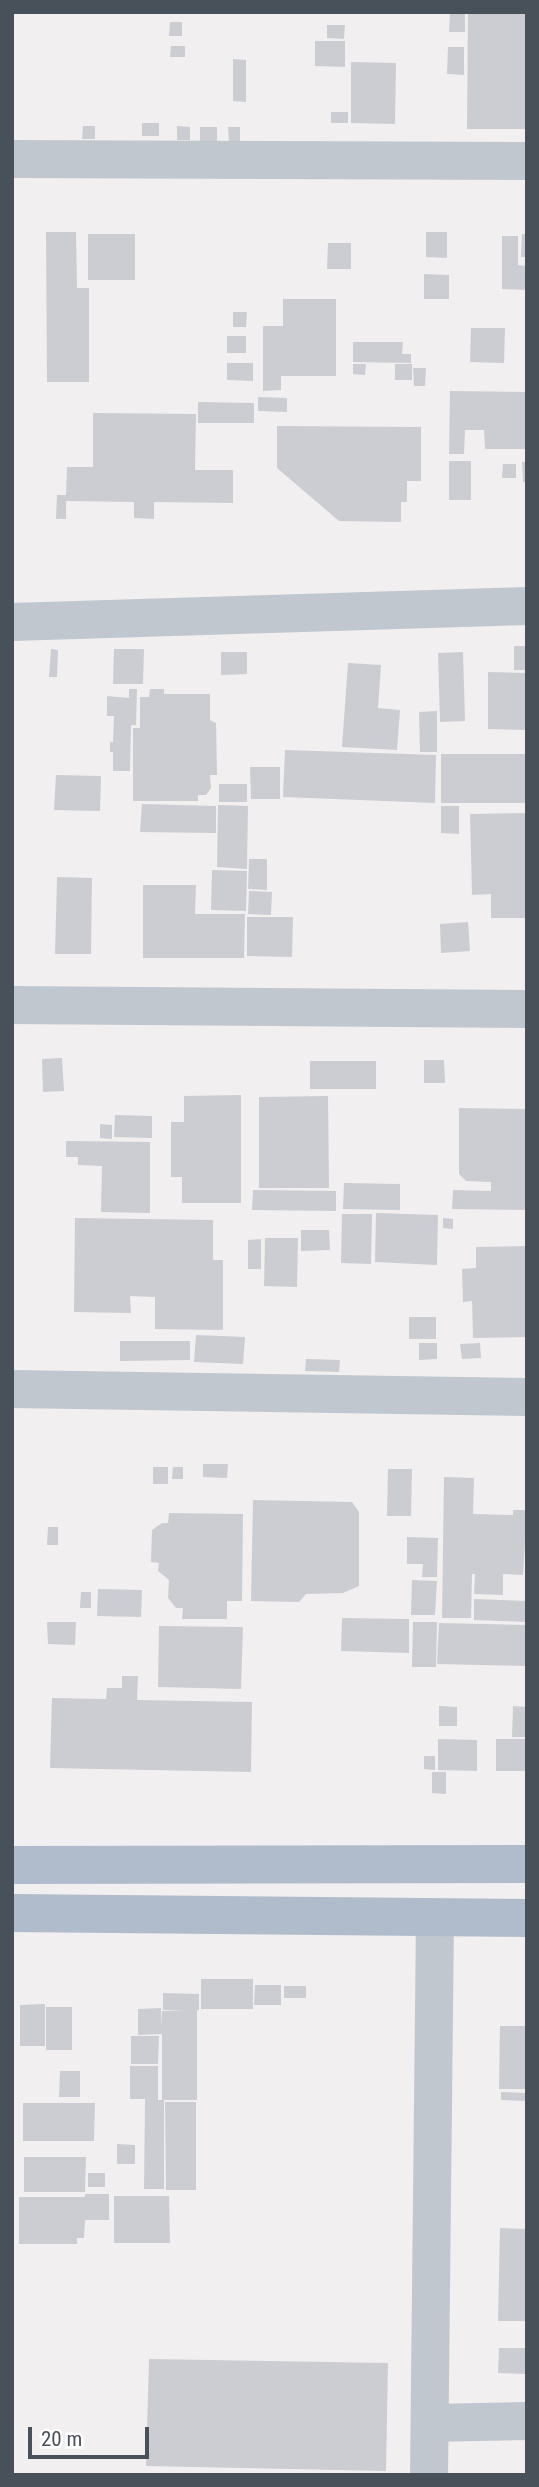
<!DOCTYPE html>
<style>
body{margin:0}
#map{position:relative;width:539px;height:2487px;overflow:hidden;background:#f1efef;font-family:"Roboto Condensed",sans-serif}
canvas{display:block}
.frame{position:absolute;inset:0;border:14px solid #48505a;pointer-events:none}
.scale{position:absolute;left:28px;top:2427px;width:121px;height:32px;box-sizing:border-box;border:4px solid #48505a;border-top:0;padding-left:9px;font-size:21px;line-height:24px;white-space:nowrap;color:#48505a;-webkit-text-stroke:5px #fff;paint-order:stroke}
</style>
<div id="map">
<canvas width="539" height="2487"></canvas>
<div class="frame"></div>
<div class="scale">20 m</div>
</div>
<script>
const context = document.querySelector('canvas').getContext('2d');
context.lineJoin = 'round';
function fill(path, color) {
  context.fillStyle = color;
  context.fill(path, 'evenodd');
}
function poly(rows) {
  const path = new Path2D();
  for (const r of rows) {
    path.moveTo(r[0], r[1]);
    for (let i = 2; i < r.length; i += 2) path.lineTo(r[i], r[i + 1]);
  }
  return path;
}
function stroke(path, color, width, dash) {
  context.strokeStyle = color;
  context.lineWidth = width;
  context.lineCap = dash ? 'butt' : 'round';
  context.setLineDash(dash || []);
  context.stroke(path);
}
const building = poly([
 [450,12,465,12,465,32,449,32],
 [468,12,527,12,526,129,467,129],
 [170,22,182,22,182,36,169,36],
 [327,25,345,25,344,39,327,38],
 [315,41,345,41,345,67,315,66],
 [171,46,185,46,185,57,170,57],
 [448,47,464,47,464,75,447,74],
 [233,59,246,60,246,102,233,101],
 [351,62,396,63,395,124,351,123],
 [331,112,348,112,348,123,331,123],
 [142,123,159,123,159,136,142,136],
 [83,126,95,126,95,139,82,139],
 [177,126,190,127,190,140,177,140],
 [200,127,217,127,217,141,200,141],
 [228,127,240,127,240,141,229,141],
 [46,232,76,232,77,288,89,288,89,382,47,382],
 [426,232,447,232,447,258,426,257],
 [88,234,135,234,135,280,88,280],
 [522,234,527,234,527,257,521,257],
 [502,236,518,236,518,265,527,266,527,290,502,289],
 [328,243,351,243,351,269,327,269],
 [424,274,449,275,449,299,424,299],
 [283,299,336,299,336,376,281,376,281,390,263,391,263,326,283,326],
 [233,312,247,312,246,327,233,327],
 [471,328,505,328,504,363,470,362],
 [227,336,246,336,246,353,227,353],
 [353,342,403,342,402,354,411,354,411,363,353,362],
 [227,363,253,363,253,381,227,380],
 [353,364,366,364,365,375,353,374],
 [395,364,412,364,412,380,395,380],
 [413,368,426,368,425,386,414,386],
 [450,391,527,392,527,449,485,449,484,430,465,430,464,454,449,454],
 [258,397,287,398,287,412,258,411],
 [198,402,254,403,254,423,198,423],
 [93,413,196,414,195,470,233,470,233,503,154,502,154,519,134,518,134,502,66,501,66,519,56,519,57,495,66,495,67,467,93,467],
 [277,426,421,427,421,481,407,481,407,502,401,502,401,522,339,521,277,468],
 [449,461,471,461,471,500,449,500],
 [522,462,527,462,527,482,523,482],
 [503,464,516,464,516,478,502,478],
 [514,646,527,646,527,670,514,670],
 [51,649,58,650,57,677,49,677],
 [114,649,144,649,143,684,113,684],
 [221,652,247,652,247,674,221,675],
 [463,652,465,721,440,722,438,653],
 [348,663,381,665,378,708,400,710,397,750,342,747],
 [488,672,527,673,527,730,488,729],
 [129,689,137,689,136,725,131,725,130,771,113,771,113,752,110,752,110,742,113,742,114,716,107,716,107,696,129,698],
 [150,689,164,689,164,694,210,694,210,720,216,723,217,775,210,775,211,788,206,795,198,795,198,801,133,801,133,728,140,728,140,697,149,697],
 [437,711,437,752,420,752,419,712],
 [285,750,436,755,435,803,283,797],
 [441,754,527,754,527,803,441,803],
 [250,767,280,767,280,799,251,799],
 [56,775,101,776,100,811,54,810],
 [219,784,247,784,247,802,219,802],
 [142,804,216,806,216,833,140,832],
 [218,805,248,806,247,869,217,867],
 [441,806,459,806,459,834,441,833],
 [527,813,527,918,491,918,491,894,472,895,470,814],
 [249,859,267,859,267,890,248,889],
 [212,870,247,871,246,911,211,910],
 [57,877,92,878,91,954,55,954],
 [143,885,196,885,195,914,245,914,244,958,143,958],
 [249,891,272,892,271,915,248,914],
 [247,917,293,917,292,957,247,956],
 [468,922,470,951,441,953,440,924],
 [62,1058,64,1091,43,1092,42,1059],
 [424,1060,444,1060,445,1083,424,1083],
 [310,1061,376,1061,376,1089,310,1089],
 [241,1095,241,1203,182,1203,182,1177,171,1177,171,1122,184,1122,184,1096],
 [328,1096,329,1188,259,1188,259,1097],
 [459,1108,527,1109,527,1210,452,1209,453,1190,491,1191,491,1182,466,1181,459,1174],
 [115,1115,152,1116,152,1138,114,1137],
 [100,1124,112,1125,112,1139,100,1138],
 [66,1141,150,1142,150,1213,101,1212,102,1166,78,1165,78,1157,66,1157],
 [344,1183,400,1184,400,1210,343,1209],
 [253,1190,336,1191,336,1211,252,1210],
 [376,1213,438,1215,437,1265,375,1262],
 [342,1214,372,1214,371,1264,341,1263],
 [75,1218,213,1220,213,1260,223,1260,223,1330,155,1329,155,1297,130,1296,131,1313,74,1312],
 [443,1218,453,1219,453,1229,443,1228],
 [301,1230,329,1230,330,1250,301,1251],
 [265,1238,298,1238,297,1287,264,1286],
 [261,1239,261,1269,248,1269,248,1240],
 [527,1246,527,1337,473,1338,472,1301,463,1302,462,1269,476,1268,476,1247],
 [409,1317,436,1317,436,1339,409,1339],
 [196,1335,245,1337,243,1364,194,1362],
 [120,1341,190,1341,190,1360,120,1361],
 [419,1343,437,1343,437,1359,419,1360],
 [480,1343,481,1358,462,1359,460,1344],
 [306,1359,340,1360,339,1372,305,1371],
 [203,1464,228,1464,227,1478,203,1477],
 [153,1467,168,1467,168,1484,153,1484],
 [173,1467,183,1467,183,1479,172,1479],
 [388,1469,412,1469,411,1516,387,1516],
 [444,1477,474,1478,473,1514,513,1515,513,1510,527,1510,523,1575,503,1574,503,1595,474,1594,475,1574,472,1574,471,1618,442,1618],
 [253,1500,352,1502,359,1512,359,1586,343,1593,306,1594,299,1602,251,1601],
 [169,1513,243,1514,242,1601,227,1601,227,1619,182,1619,183,1608,176,1608,168,1598,169,1580,158,1571,159,1563,151,1562,152,1530,162,1523,168,1523],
 [48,1527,58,1527,58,1545,47,1545],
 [407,1537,438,1538,437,1577,422,1577,423,1564,407,1564],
 [412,1580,437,1581,435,1615,411,1615],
 [98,1589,142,1590,141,1617,97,1616],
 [81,1592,91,1592,91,1608,80,1608],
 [474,1599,527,1601,527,1622,474,1620],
 [342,1618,409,1619,409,1653,341,1651],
 [47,1622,76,1622,75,1645,48,1644],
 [413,1622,437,1622,436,1667,412,1667],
 [439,1623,527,1625,527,1666,437,1664],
 [159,1626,243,1627,241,1689,158,1687],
 [122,1676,138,1676,137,1700,252,1702,251,1772,50,1768,52,1698,106,1699,107,1688,122,1688],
 [439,1706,457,1707,457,1726,439,1726],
 [513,1706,527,1707,527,1737,512,1737],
 [438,1739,477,1740,477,1771,438,1770],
 [496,1739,527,1739,527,1771,496,1771],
 [424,1756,435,1756,435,1770,424,1769],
 [432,1772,446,1772,446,1794,432,1793],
 [201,1979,253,1979,253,2009,201,2009],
 [255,1985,281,1985,281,2005,254,2005],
 [284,1986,306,1986,306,1998,284,1998],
 [163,1993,199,1994,199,2010,197,2010,197,2100,164,2100,164,2189,144,2189,145,2099,130,2099,130,2066,158,2066,158,2100,162,2100,162,2034,138,2035,138,2009,161,2008,161,2028,162,2011,185,2011,163,2010],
 [45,2004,45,2046,20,2046,20,2005],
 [46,2007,72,2007,72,2050,46,2050],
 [500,2026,527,2026,527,2089,499,2089],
 [131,2036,159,2036,158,2064,131,2064],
 [60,2071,80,2071,80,2097,59,2097],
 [501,2092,527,2093,527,2101,501,2100],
 [165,2102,196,2102,196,2190,166,2190],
 [23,2103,95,2103,94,2141,23,2141],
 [117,2144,135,2145,135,2164,117,2164],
 [24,2157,86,2157,85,2192,24,2192],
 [88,2173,105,2173,105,2187,88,2187],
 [85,2194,109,2194,109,2220,85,2220,84,2238,77,2238,77,2244,19,2244,19,2197,85,2197],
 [114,2196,169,2196,170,2243,114,2243],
 [500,2228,527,2229,525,2321,498,2321],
 [499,2348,527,2348,526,2374,498,2373],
 [149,2359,388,2363,386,2471,146,2466]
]);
const minor = poly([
 [12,159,527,161],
 [12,622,527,606],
 [12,1005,527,1009],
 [12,1389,527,1397],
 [430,2423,527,2421],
 [429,2475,435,1918]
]);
const major = poly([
 [12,1865,527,1864],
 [12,1913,527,1918]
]);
fill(building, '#cccdd3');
stroke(minor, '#c0c7cf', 38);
stroke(major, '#b0bbcb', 38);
</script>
